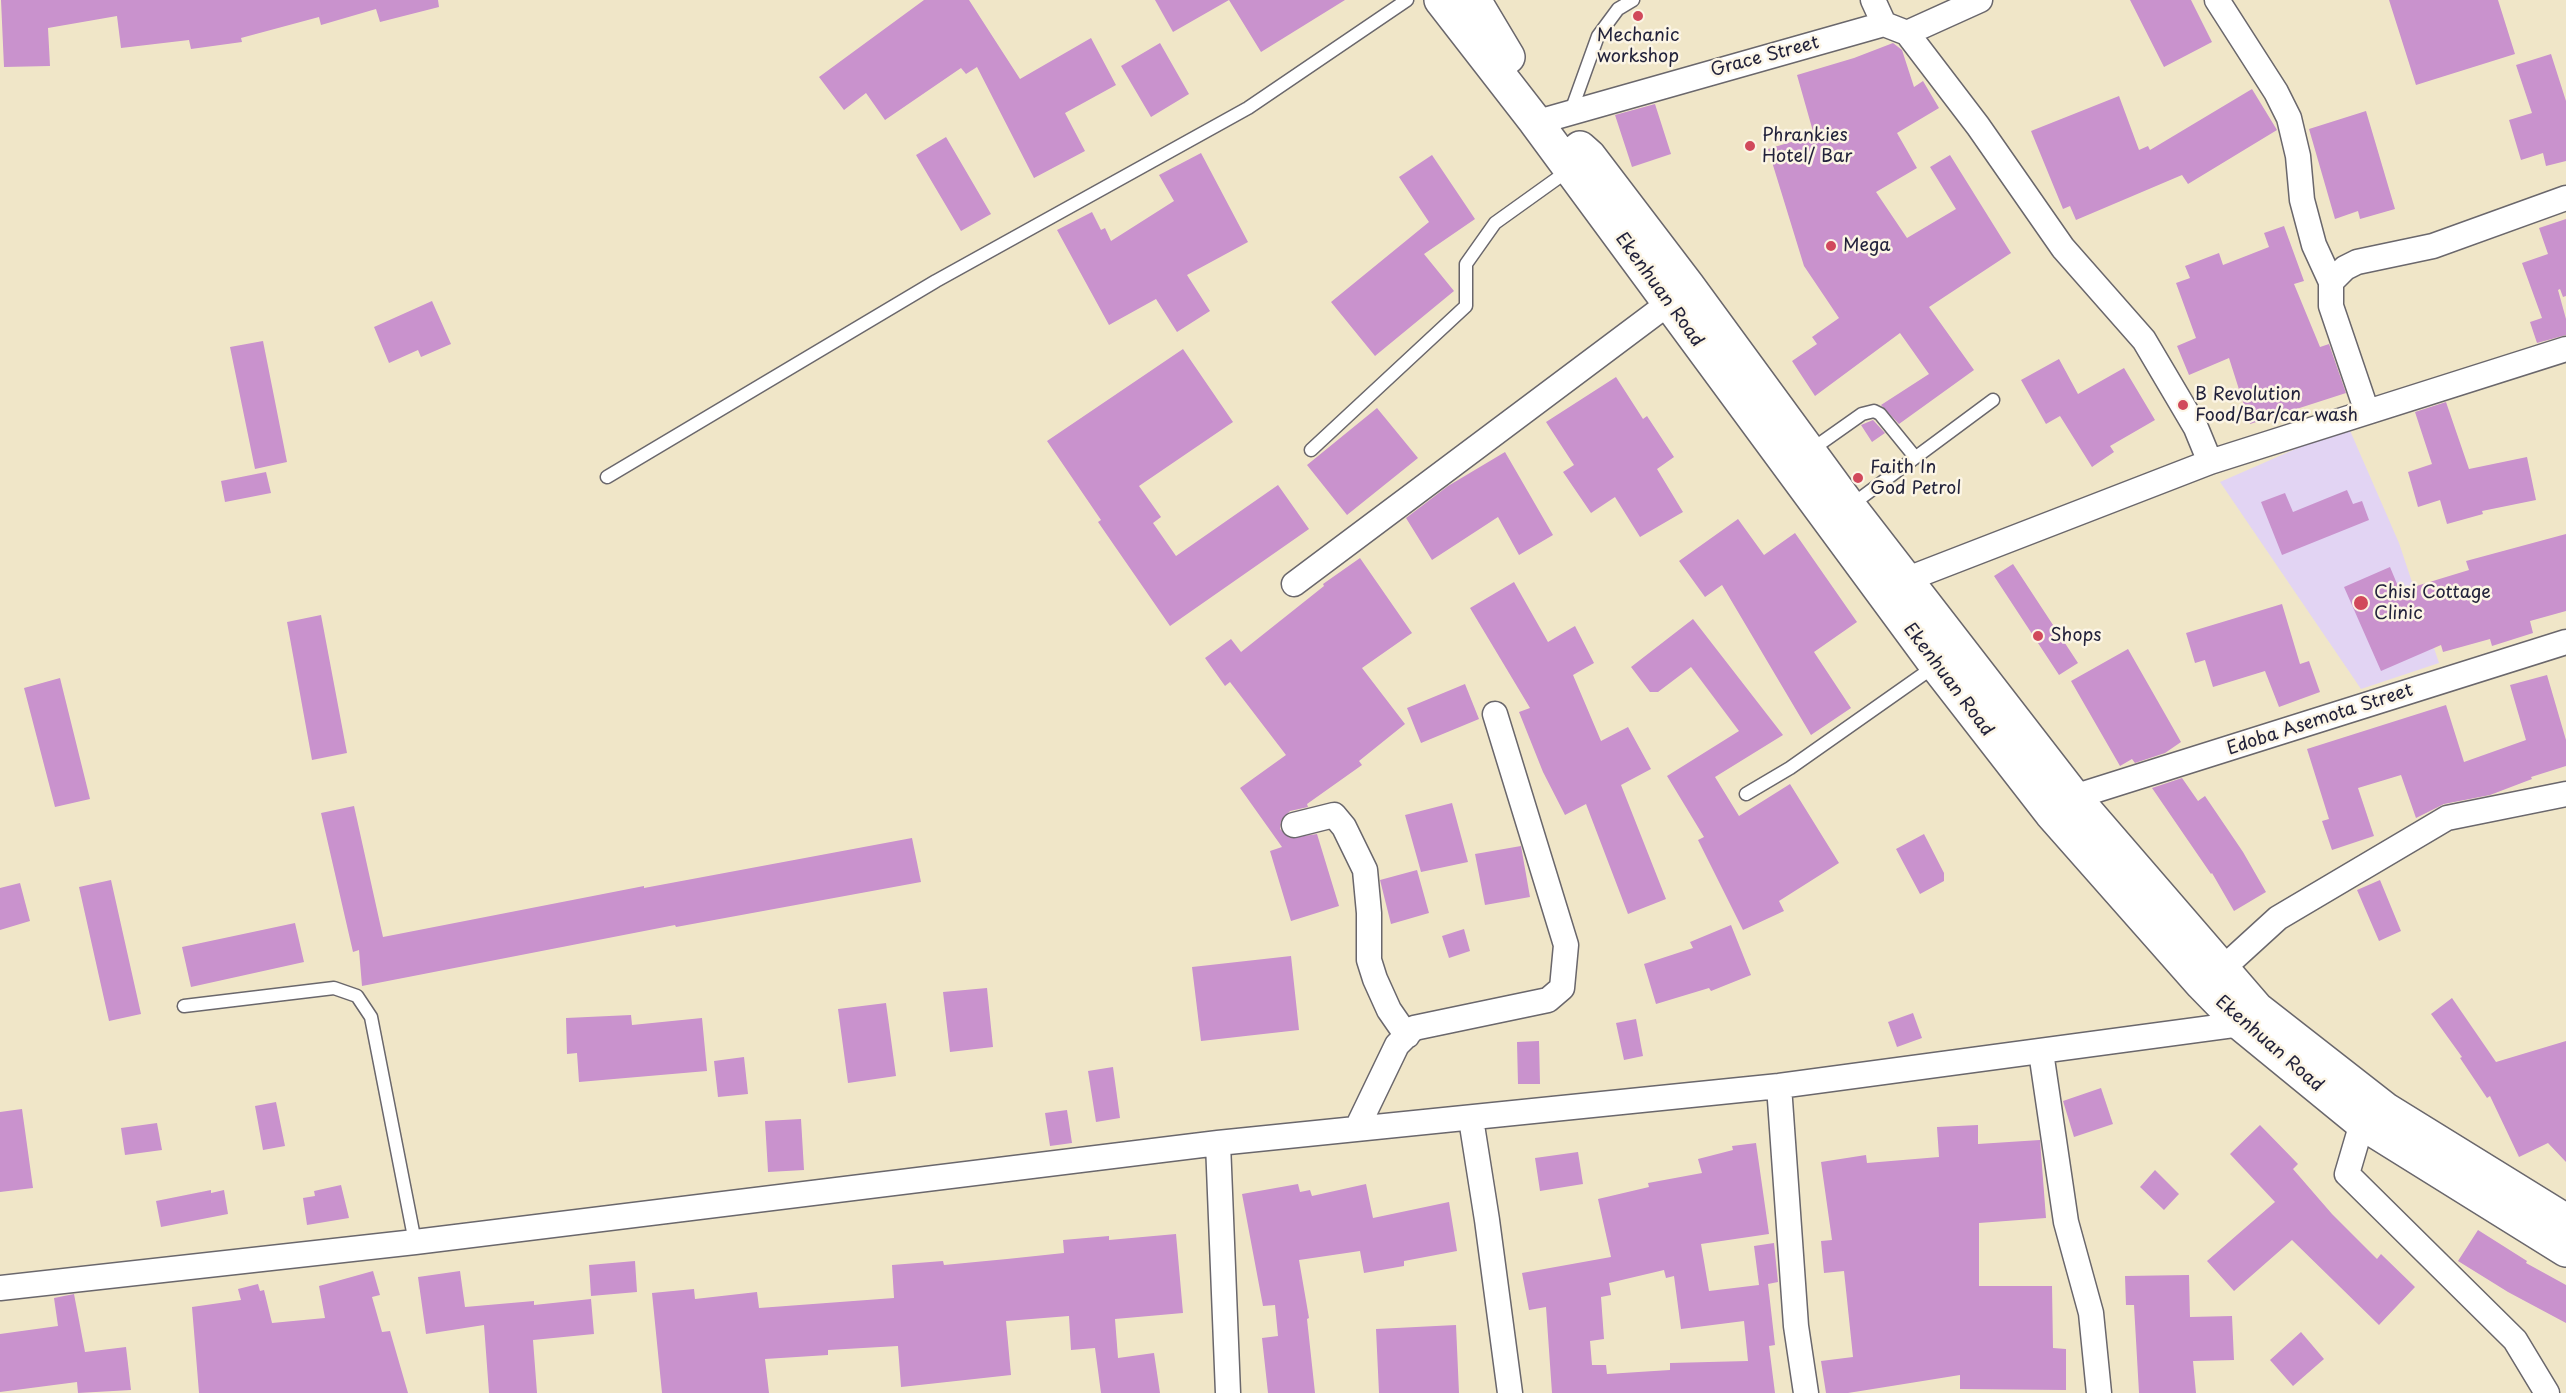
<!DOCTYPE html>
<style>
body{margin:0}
canvas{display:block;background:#f0e6c8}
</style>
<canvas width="2566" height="1393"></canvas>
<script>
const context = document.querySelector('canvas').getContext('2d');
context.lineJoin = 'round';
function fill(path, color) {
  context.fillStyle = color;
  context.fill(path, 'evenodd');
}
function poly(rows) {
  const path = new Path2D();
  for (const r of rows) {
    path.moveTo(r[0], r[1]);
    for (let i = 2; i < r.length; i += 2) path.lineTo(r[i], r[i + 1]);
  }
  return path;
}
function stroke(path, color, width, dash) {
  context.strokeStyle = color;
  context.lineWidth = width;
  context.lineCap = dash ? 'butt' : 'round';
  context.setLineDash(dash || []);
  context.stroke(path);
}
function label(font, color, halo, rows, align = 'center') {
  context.font = font + ' "Playpen Sans",sans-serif';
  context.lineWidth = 5;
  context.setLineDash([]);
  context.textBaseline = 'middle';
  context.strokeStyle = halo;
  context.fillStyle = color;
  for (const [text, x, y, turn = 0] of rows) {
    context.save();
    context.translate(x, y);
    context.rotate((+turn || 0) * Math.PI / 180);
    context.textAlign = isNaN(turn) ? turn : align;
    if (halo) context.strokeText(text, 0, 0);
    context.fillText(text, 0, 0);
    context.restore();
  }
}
const built = poly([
 [2348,426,2399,543,2439,663,2361,689,2220,482]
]);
const building = poly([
 [1,0,438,0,439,7,380,22,376,9,321,25,319,17,241,38,242,42,191,49,189,40,121,48,117,16,48,28,50,66,4,67],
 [924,0,969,0,1020,79,1091,38,1116,85,1065,113,1085,151,1034,178,977,67,966,74,961,68,885,120,866,93,844,110,819,77],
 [1155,0,1345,0,1261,52,1229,0,1173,32],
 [2130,0,2191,0,2212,42,2164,67],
 [2389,0,2498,0,2515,54,2416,85],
 [1160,43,1189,94,1151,117,1121,66],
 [1893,43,1902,50,1914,87,1923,81,1939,108,1897,133,1917,168,1876,192,1907,238,1956,209,1930,167,1950,155,2011,253,1929,307,1974,370,1899,424,1881,405,1929,374,1900,333,1815,396,1792,361,1817,344,1812,337,1839,318,1804,266,1768,149,1814,135,1797,75,1854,58],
 [2551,54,2566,101,2566,161,2546,166,2543,153,2521,160,2509,120,2532,113,2516,65],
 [2252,89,2277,130,2188,184,2182,175,2076,220,2070,206,2063,209,2031,131,2119,96,2139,150,2148,146,2150,150],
 [1655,104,1671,154,1632,167,1615,115],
 [2366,111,2395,209,2360,219,2358,211,2335,219,2309,129],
 [946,137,991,214,961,231,916,155],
 [1201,153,1248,242,1187,275,1210,311,1177,332,1156,299,1109,325,1057,230,1092,212,1101,230,1105,228,1111,241,1174,201,1159,175],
 [1432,155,1475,219,1424,254,1454,291,1375,356,1331,302,1429,222,1399,177],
 [2566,219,2566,296,2563,297,2560,289,2558,290,2566,319,2566,335,2537,343,2530,322,2542,318,2522,263,2548,254,2539,228],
 [2284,226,2304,281,2294,284,2320,347,2329,344,2346,393,2250,424,2229,358,2189,375,2177,346,2196,338,2176,283,2190,278,2185,266,2219,253,2223,265,2269,247,2264,233],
 [432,301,451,344,421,357,418,350,389,363,374,327],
 [263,341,287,462,255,469,230,347],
 [1183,349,1233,422,1139,486,1161,517,1153,523,1176,556,1278,485,1309,529,1170,626,1098,522,1101,520,1047,441],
 [2059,359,2078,394,2124,368,2155,420,2110,446,2114,452,2092,467,2060,416,2046,424,2021,380],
 [1616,377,1643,419,1647,416,1674,457,1657,469,1683,512,1640,537,1615,497,1591,513,1563,472,1574,465,1546,422],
 [2446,402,2469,469,2527,457,2536,500,2482,511,2483,514,2447,524,2440,500,2418,507,2408,472,2432,464,2415,412],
 [1377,408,1418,458,1347,515,1307,465],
 [1873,420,1885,433,1872,442,1861,425],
 [1505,452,1553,535,1519,555,1498,517,1432,560,1406,518,1448,486],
 [266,472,271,493,225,502,221,481],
 [2347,490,2353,504,2362,501,2369,520,2282,555,2261,502,2285,493,2293,512],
 [1738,519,1764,555,1795,533,1857,622,1814,652,1851,708,1811,735,1722,585,1705,597,1679,561],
 [2566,534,2566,611,2530,621,2533,633,2492,646,2490,639,2443,652,2441,645,2381,671,2344,587,2390,567,2400,591,2469,570,2466,561],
 [1360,558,1412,633,1362,668,1405,724,1359,761,1362,765,1307,804,1308,807,1290,811,1281,821,1280,829,1290,838,1317,834,1339,906,1291,921,1270,851,1282,847,1240,788,1286,755,1230,682,1225,686,1205,658,1231,639,1241,652,1324,586,1323,584],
 [2013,564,2078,663,2059,675,1994,576],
 [1514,582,1548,642,1575,626,1594,663,1573,675,1601,741,1628,727,1651,769,1621,785,1666,899,1628,914,1586,804,1565,815,1543,772,1519,712,1530,708,1470,608],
 [2282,604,2300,664,2309,661,2320,692,2279,707,2265,671,2213,687,2205,660,2195,663,2186,633],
 [321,615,347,753,312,760,287,622],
 [1693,619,1783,735,1715,777,1739,816,1790,784,1839,863,1779,901,1784,911,1743,930,1698,840,1704,837,1667,776,1739,731,1691,667,1658,692,1650,692,1631,667],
 [2128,649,2181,742,2165,753,2135,763,2132,759,2120,766,2071,681],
 [2547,675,2566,740,2566,766,2531,777,2532,779,2490,795,2444,804,2416,818,2401,775,2358,788,2374,836,2332,850,2322,821,2329,819,2307,749,2446,705,2464,762,2526,740,2510,685],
 [60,678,90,799,55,807,24,688],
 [1465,684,1479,719,1421,743,1407,708],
 [2182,778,2198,801,2205,796,2243,852,2266,892,2234,911,2212,873,2211,874,2152,788],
 [1452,803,1468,862,1421,872,1405,815],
 [354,806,383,937,644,886,644,888,912,838,921,882,676,927,675,925,362,986,359,950,353,952,321,813],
 [1924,834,1944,873,1944,881,1920,894,1896,849],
 [1521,846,1530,897,1485,905,1475,854],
 [1417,870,1429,913,1391,924,1380,880],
 [111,880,141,1014,109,1021,79,887],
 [2380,880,2401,931,2379,941,2357,890],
 [20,883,30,921,0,930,0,888],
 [295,923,304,962,191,987,182,947],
 [1731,925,1751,975,1711,991,1709,988,1656,1004,1644,964,1693,948,1690,942],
 [1464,929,1470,951,1449,958,1442,936],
 [1291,956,1299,1030,1201,1041,1192,967],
 [987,988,993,1047,950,1052,943,992],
 [2452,998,2496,1062,2566,1041,2566,1162,2548,1143,2519,1157,2490,1096,2487,1098,2460,1058,2462,1057,2431,1014],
 [886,1003,896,1076,848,1083,838,1009],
 [1913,1013,1922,1038,1897,1047,1888,1022],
 [631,1015,632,1025,702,1018,707,1071,579,1082,577,1053,567,1054,566,1018],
 [1636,1019,1643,1056,1624,1060,1616,1023],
 [1539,1041,1540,1084,1518,1084,1517,1042],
 [744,1057,748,1094,718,1097,714,1061],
 [1113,1067,1120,1118,1096,1122,1088,1071],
 [2101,1088,2113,1124,2074,1137,2063,1101],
 [276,1102,285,1146,263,1150,255,1106],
 [22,1109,33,1188,0,1192,0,1112],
 [1067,1110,1072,1143,1050,1146,1045,1113],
 [801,1119,804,1170,768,1172,765,1121],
 [157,1123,162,1150,125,1155,121,1128],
 [1978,1125,1978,1144,2040,1140,2046,1218,1979,1223,1979,1286,2052,1286,2053,1348,2066,1349,2066,1390,1960,1389,1960,1375,1848,1393,1826,1393,1821,1361,1853,1357,1844,1271,1824,1273,1821,1241,1832,1240,1821,1162,1866,1155,1867,1163,1939,1157,1937,1127],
 [2260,1125,2298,1164,2293,1169,2332,1214,2377,1259,2381,1254,2415,1287,2379,1325,2292,1240,2234,1291,2207,1261,2275,1202,2230,1154],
 [1756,1143,1769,1234,1701,1244,1709,1291,1759,1285,1754,1246,1774,1243,1778,1282,1768,1284,1775,1345,1769,1346,1775,1393,1552,1393,1546,1307,1529,1310,1522,1273,1611,1257,1598,1199,1649,1187,1648,1183,1702,1173,1698,1159,1733,1150,1732,1146],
 [1664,1270,1666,1278,1674,1276,1681,1329,1744,1321,1748,1361,1670,1363,1670,1370,1607,1374,1606,1365,1592,1365,1590,1341,1604,1339,1601,1297,1611,1295,1609,1283],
 [1578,1152,1583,1184,1540,1191,1535,1158],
 [2155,1170,2179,1194,2164,1210,2140,1187],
 [1298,1184,1300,1192,1310,1190,1312,1196,1366,1184,1373,1218,1449,1202,1457,1251,1404,1261,1404,1266,1364,1273,1360,1251,1299,1260,1309,1318,1307,1319,1315,1393,1268,1393,1262,1338,1278,1336,1275,1305,1263,1306,1242,1194],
 [341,1185,349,1218,307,1225,303,1198,315,1196,314,1191],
 [211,1190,211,1193,224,1190,228,1214,161,1227,156,1201],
 [2478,1230,2527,1261,2526,1263,2566,1285,2566,1323,2508,1292,2458,1261],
 [1176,1234,1183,1313,1115,1319,1118,1358,1154,1353,1160,1393,1101,1393,1095,1348,1071,1350,1069,1316,1006,1321,1011,1375,901,1387,898,1346,828,1350,828,1355,765,1359,769,1393,662,1393,652,1293,694,1289,695,1299,757,1292,759,1308,894,1298,892,1265,943,1261,944,1265,1007,1259,1064,1253,1063,1240,1109,1236,1109,1240],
 [635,1261,637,1292,591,1296,589,1265],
 [373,1271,380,1295,372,1297,382,1332,390,1331,408,1393,199,1393,192,1307,241,1300,238,1289,258,1284,260,1291,264,1290,272,1323,325,1318,319,1286],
 [460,1271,465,1307,534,1301,534,1305,591,1299,594,1334,533,1340,537,1393,489,1393,484,1325,426,1334,418,1277],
 [2189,1275,2190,1317,2232,1316,2234,1360,2193,1361,2196,1393,2139,1393,2134,1305,2126,1305,2125,1276],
 [74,1294,85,1352,126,1347,131,1390,78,1393,77,1382,0,1392,0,1334,58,1326,54,1298],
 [1456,1325,1459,1393,1379,1393,1376,1329],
 [2301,1332,2324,1359,2293,1386,2270,1360]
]);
const lane = poly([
 [1571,111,1598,36,1618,9,1633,0],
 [1311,450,1466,306,1466,264,1495,223,1569,170],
 [1811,450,1862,414,1874,411,1880,414,1915,457],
 [607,477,936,281,1248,108,1407,0],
 [1850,506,1993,400],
 [1746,794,1790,768,1935,666],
 [184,1006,334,988,357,996,371,1017,415,1242]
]);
const street = poly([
 [1873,0,1884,24],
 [2217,0,2276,92,2289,118,2298,156,2302,200,2314,245,2331,282],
 [1907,33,1978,126,2063,248,2144,340,2196,428,2210,462],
 [1545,120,1884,24,1907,33,1980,0],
 [2367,412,2331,306,2331,282,2345,268,2357,262,2433,246,2566,198],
 [1905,580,2210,462,2566,349],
 [1294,584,1669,303],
 [2074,797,2566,642],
 [1294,825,1334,815,1344,827,1365,870,1369,913,1369,960,1375,979,1389,1010,1407,1036],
 [2221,970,2278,918,2447,818,2566,794],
 [2041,1052,2066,1222,2091,1313,2099,1393],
 [1779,1086,1796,1326,1806,1393],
 [1471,1119,1487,1220,1510,1393],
 [2362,1123,2347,1174,2515,1340,2547,1393],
 [1357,1128,1397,1045,1414,1028,1548,1000,1562,988,1566,945,1495,714],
 [1218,1143,1228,1393],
 [0,1288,415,1242,1218,1143,1779,1086,2241,1024]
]);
const secondary = poly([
 [1441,0,1535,121,1936,665,2051,813,2202,984,2241,1024,2362,1123,2566,1250],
 [1474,0,1508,57],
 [1580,148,1589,156,1688,286,1849,506,2074,797,2257,1009,2385,1109,2566,1221]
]);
const markers = [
 [1638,16,6,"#d1495b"],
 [1750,146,6,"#d1495b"],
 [1831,246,6,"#d1495b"],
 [2183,405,6,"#d1495b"],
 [1858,478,6,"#d1495b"],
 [2361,603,8,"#d1495b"],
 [2038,636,6,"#d1495b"]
];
const poiNames = [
 ["Mechanic",1638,36,"center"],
 ["workshop",1638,57,"center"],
 ["Phrankies",1762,136],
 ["Hotel/ Bar",1762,157],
 ["Mega",1843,246],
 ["B Revolution",2195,395],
 ["Food/Bar/car wash",2195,416],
 ["Faith In",1870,468],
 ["God Petrol",1870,489],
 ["Chisi Cottage",2374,593],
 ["Clinic",2374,614],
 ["Shops",2050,636]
];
const streetNames = [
 ["Grace Street",1765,57,-15],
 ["Ekenhuan Road",1659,290,54],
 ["Ekenhuan Road",1948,680,53],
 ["Edoba Asemota Street",2320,720,-18],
 ["Ekenhuan Road",2269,1044,41]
];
fill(built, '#e2d4f3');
fill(building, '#c992cd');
stroke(lane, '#6a676c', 15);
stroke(street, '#6a676c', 27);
stroke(secondary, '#6a676c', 36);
stroke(lane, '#fff', 12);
stroke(street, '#fff', 24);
stroke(secondary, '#fff', 33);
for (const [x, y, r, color] of markers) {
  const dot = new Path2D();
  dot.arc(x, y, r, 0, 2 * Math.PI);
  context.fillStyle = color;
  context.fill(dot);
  stroke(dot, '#fcf5e5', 2);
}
label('18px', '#22223b', '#fcf5e5', poiNames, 'left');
label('18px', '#22223b', '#fcf5e5', streetNames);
</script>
